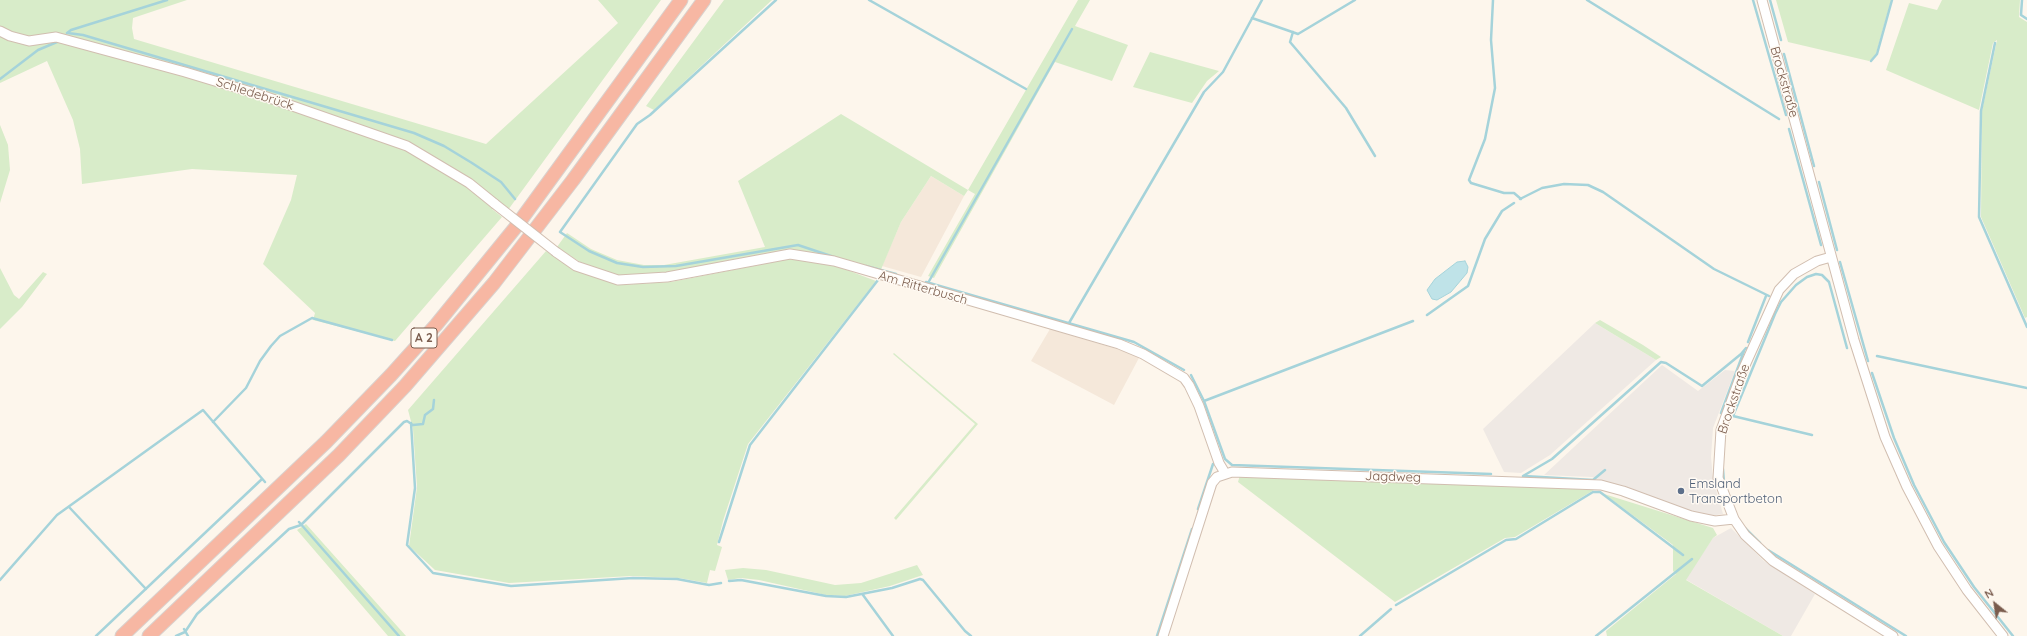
<!DOCTYPE html>
<meta charset="utf-8">
<style>
body{margin:0}
#map{position:relative;width:2027px;height:636px;overflow:hidden;background:#fdf6ec;font-family:Quicksand,sans-serif}
canvas{display:block}
.north{position:absolute;left:1975px;top:584px;width:40px;height:40px;-webkit-text-stroke:3px #fffaf3;paint-order:stroke;rotate:330deg;font-size:11px;font-weight:700;line-height:16px;text-align:center;color:#7a5c4d}
.north::after{content:'';display:block;margin:auto;width:14px;height:18px;background:#7a5c4d;clip-path:polygon(50% 0,100% 100%,50% 72%,0 100%)}
</style>
<div id="map">
<canvas width="2027" height="636"></canvas>
<div class="north">N</div>
</div>
<script>
const context = document.querySelector('canvas').getContext('2d');
context.lineJoin = 'round';
function fill(path, color) {
  context.fillStyle = color;
  context.fill(path, 'evenodd');
}
function poly(rows) {
  const path = new Path2D();
  for (const r of rows) {
    path.moveTo(r[0], r[1]);
    for (let i = 2; i < r.length; i += 2) path.lineTo(r[i], r[i + 1]);
  }
  return path;
}
function stroke(path, color, width, dash) {
  context.strokeStyle = color;
  context.lineWidth = width;
  context.lineCap = dash ? 'butt' : 'round';
  context.setLineDash(dash || []);
  context.stroke(path);
}
function label(font, color, halo, rows, align = 'center') {
  context.font = font + ' Quicksand,sans-serif';
  context.lineWidth = 3;
  context.setLineDash([]);
  context.textBaseline = 'middle';
  context.strokeStyle = halo;
  context.fillStyle = color;
  for (const [text, x, y, turn = 0] of rows) {
    context.save();
    context.translate(x, y);
    context.rotate((+turn || 0) * Math.PI / 180);
    context.textAlign = isNaN(turn) ? turn : align;
    if (halo) context.strokeText(text, 0, 0);
    context.fillText(text, 0, 0);
    context.restore();
  }
}
const residential = poly([
 [931,176,964,196,921,277,882,266,901,222],
 [1050,329,1140,356,1114,405,1031,361]
]);
const industrial = poly([
 [1595,323,1656,360,1550,455,1521,473,1504,472,1483,429],
 [1662,365,1698,391,1725,370,1735,371,1713,428,1711,457,1713,479,1723,514,1710,516,1689,511,1592,477,1544,475],
 [1731,528,1764,561,1815,594,1791,636,1783,636,1685,579,1713,538]
]);
const green = poly([
 [0,0,187,0,133,18,132,28,134,39,486,144,618,23,598,0,661,0,508,210,498,201,492,209,502,217,395,341,313,320,315,313,263,264,291,200,297,175,192,169,82,184,80,149,73,120,47,61,0,83],
 [724,0,772,0,654,110,646,106],
 [1078,0,1090,0,1075,26,1128,45,1112,81,1055,62,934,278,928,276,975,194,968,190,964,196,931,176,901,222,880,272,794,251,668,274,620,276,580,262,557,247,567,233,591,249,617,260,644,265,664,265,765,247,738,181,841,114,968,190],
 [1776,0,1891,0,1876,54,1873,59,1869,61,1788,42],
 [1942,0,2020,0,2019,17,2027,22,2027,317,2025,318,1981,217,1982,111,1997,40,1993,43,1979,110,1886,70,1909,3,1937,10],
 [1150,52,1219,71,1207,81,1192,103,1133,87],
 [0,125,8,145,10,170,0,203],
 [546,251,574,270,619,285,671,282,789,259,834,265,876,281,748,444,723,521,717,545,722,547,715,571,710,570,707,583,679,578,631,576,509,583,435,570,409,546,417,487,413,429,408,410],
 [0,268,14,295,19,299,43,272,47,274,22,307,0,329],
 [1600,320,1643,345,1661,357,1656,360,1595,323],
 [894,353,978,424,896,520,894,518,975,424,893,354],
 [1240,475,1505,485,1594,490,1515,537,1505,538,1395,602,1238,482],
 [1604,494,1713,528,1717,535,1713,538,1686,580,1783,636,1607,636,1606,631,1676,574,1673,571,1673,545],
 [306,524,406,636,388,636,297,530],
 [917,565,923,575,890,586,845,596,826,595,759,580,741,578,728,580,725,570,743,568,766,570,835,585,861,583]
]);
const water = poly([
 [1465,261,1468,267,1467,273,1451,292,1437,300,1432,299,1427,290,1435,279,1457,262,1465,261]
]);
const stream = poly([
 [776,0,650,115,637,124,560,232,589,251,617,263,643,267,676,266,798,245,834,257],
 [869,0,1026,89],
 [1493,0,1491,40,1495,88,1485,139,1469,180,1471,183,1504,193,1514,193,1521,199],
 [1587,0,1779,119],
 [1753,0,1786,115],
 [1770,0,1781,40],
 [2022,0,2021,15,2027,19],
 [1252,18,1298,34,1355,0],
 [1293,32,1290,42,1346,108,1375,156],
 [67,33,71,30,167,0],
 [68,33,83,35,414,133,444,146,472,163,501,182,515,199],
 [1995,43,1981,111,1979,217,2027,327],
 [1784,54,1814,166],
 [1871,61,1877,54,1892,0],
 [0,79,38,50,57,42],
 [1789,129,1821,245],
 [1819,182,1837,250],
 [1520,199,1542,188,1564,184,1588,185,1603,192,1714,269,1769,296],
 [1840,262,1868,361],
 [866,266,896,274],
 [926,282,1134,342,1184,370],
 [928,283,1072,29],
 [1427,315,1468,286,1485,239,1502,211,1514,203],
 [1069,323,1204,92,1223,72,1262,0],
 [1748,342,1766,296],
 [1877,356,2027,388],
 [1872,373,1894,438,1914,485,1944,542,1974,587,2013,636],
 [1191,375,1204,401,1225,459,1232,465,1491,474],
 [1204,401,1413,321],
 [1721,413,1744,351],
 [213,422,246,388,260,361,271,346,280,336,312,318,392,340],
 [411,423,415,488,407,545,433,573,511,586,633,578,677,579,709,585,721,583],
 [1812,435,1733,416,1775,314,1781,302,1796,285,1807,277,1816,274,1822,275,1829,282,1847,348],
 [1723,469,1724,482],
 [1523,476,1552,459,1661,362,1666,363,1702,386,1741,354,1746,348],
 [1524,476,1593,480,1605,470],
 [69,507,146,589],
 [1198,509,1213,464],
 [299,522,399,636],
 [1745,528,1760,543],
 [719,542,750,445,878,280],
 [1768,550,1906,636],
 [0,580,57,515,203,410,265,482],
 [729,581,741,580,826,596,846,597,892,588,920,579,923,580,965,631,971,636],
 [863,595,893,636],
 [1396,605,1506,540,1516,539,1593,492,1600,492,1683,555],
 [184,629,188,636],
 [96,636,262,479],
 [176,636,185,632,197,614,289,529,301,525,404,422,407,421,413,425,423,424,425,415,433,409,434,400],
 [1157,636,1192,529],
 [1360,636,1391,609],
 [1596,636,1692,559]
]);
const minor = poly([
 [1762,0,1854,340,1885,437,1907,487,1938,546,1967,590,2003,636],
 [0,31,10,36,29,41,56,37,185,72,261,95,407,146,469,183,495,204],
 [556,252,576,266,618,280,667,277,790,254,834,261,1119,344,1143,354,1184,378,1189,385,1199,406,1219,463,1225,473],
 [1831,257,1817,261,1794,274,1779,290,1742,372,1721,430,1718,478,1734,519,1745,535,1773,561,1893,636],
 [1163,636,1212,483,1217,477,1232,472,1601,485,1623,491,1691,516,1715,521,1734,519]
]);
const highway = poly([
 [122,636,326,442,391,375,436,325,515,228,681,0],
 [149,636,339,455,405,386,494,283,573,180,704,0]
]);
const minorBridge = poly([
 [495,204,556,252]
]);
const markers = [
 [1681,491,4,"#5c6f8a"]
];
const shields = [
 [424,338,26]
];
const shieldNames = [
 ["A 2",424,338]
];
const streetNames = [
 ["Brockstraße",1784,82,74],
 ["Schledebrück",255,94,18],
 ["Am Ritterbusch",923,288,16],
 ["Brockstraße",1734,399,-71],
 ["Jagdweg",1393,477,2]
];
const serviceNames = [
 ["Emsland",1689,484],
 ["Transportbeton",1689,499]
];
fill(residential, '#f5e8da');
fill(industrial, '#efe9e4');
fill(green, '#d8ecc9');
fill(water, '#bfe3e8');
stroke(water, '#a5d3da', 1);
stroke(stream, '#a5d3da', 2.5);
stroke(minor, '#d1beb0', 11);
stroke(highway, '#dad1cd', 15);
stroke(minor, '#fff', 9);
stroke(highway, '#f7b7a3', 13);
stroke(minorBridge, '#d1beb0', 11, []);
stroke(minorBridge, '#fff', 9);
for (const [x, y, r, color] of markers) {
  const dot = new Path2D();
  dot.arc(x, y, r, 0, 2 * Math.PI);
  context.fillStyle = color;
  context.fill(dot);
  stroke(dot, '#fffaf3', 1.5);
}
for (const [x, y, w] of shields) {
  const box = new Path2D();
  box.roundRect(x - w / 2, y - 10, w, 20, 3);
  context.fillStyle = '#fffaf3';
  context.fill(box);
  stroke(box, '#7a5c4d', 1);
}
label('bold 12px', '#7a5c4d', null, shieldNames);
label('13px', '#7a5c4d', '#fffaf3', streetNames);
label('13px', '#4e5e75', '#fffaf3', serviceNames, 'left');
</script>
